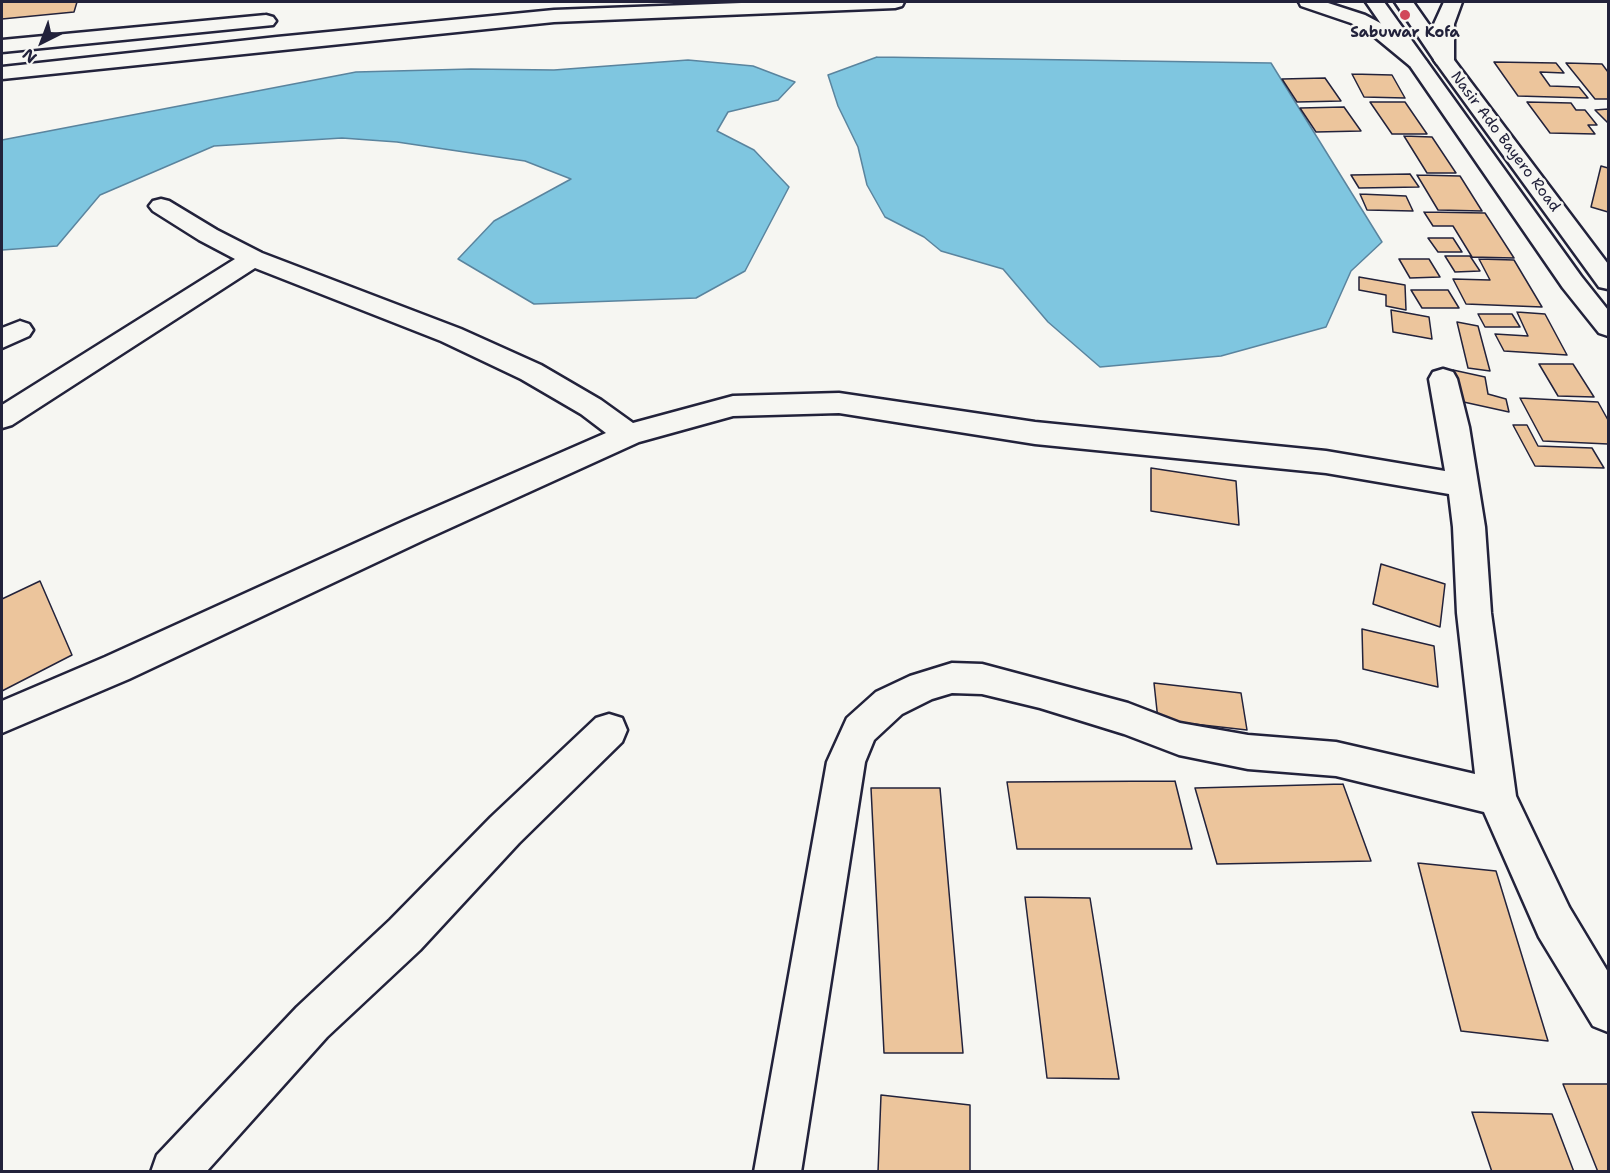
<!DOCTYPE html>
<style>
body{margin:0}
#map{position:relative;width:1610px;height:1173px;overflow:hidden;background:#f6f6f2;font-family:"Shantell Sans",sans-serif}
canvas{display:block}
.frame{position:absolute;inset:0;border:3px solid #22223b;pointer-events:none}
.north{position:absolute;left:12px;top:12px;width:60px;height:60px;-webkit-text-stroke:4px #f6f6f2;paint-order:stroke;rotate:222deg;font-size:16px;font-weight:700;line-height:24px;text-align:center;color:#22223b}
.north::after{content:'';display:block;margin:auto;width:21px;height:27px;background:#22223b;clip-path:polygon(50% 0,100% 100%,50% 72%,0 100%)}
</style>
<div id="map">
<canvas width="1610" height="1173"></canvas>
<div class="frame"></div>
<div class="north">N</div>
</div>
<script>
const context = document.querySelector('canvas').getContext('2d');
context.lineJoin = 'round';
function fill(path, color) {
  context.fillStyle = color;
  context.fill(path, 'evenodd');
}
function poly(rows) {
  const path = new Path2D();
  for (const r of rows) {
    path.moveTo(r[0], r[1]);
    for (let i = 2; i < r.length; i += 2) path.lineTo(r[i], r[i + 1]);
  }
  return path;
}
function stroke(path, color, width, dash) {
  context.strokeStyle = color;
  context.lineWidth = width;
  context.lineCap = dash ? 'butt' : 'round';
  context.setLineDash(dash || []);
  context.stroke(path);
}
function label(font, color, halo, rows, align = 'center') {
  context.font = font + ' "Shantell Sans",sans-serif';
  context.lineWidth = 5;
  context.setLineDash([]);
  context.textBaseline = 'middle';
  context.strokeStyle = halo;
  context.fillStyle = color;
  for (const [text, x, y, turn = 0] of rows) {
    context.save();
    context.translate(x, y);
    context.rotate((+turn || 0) * Math.PI / 180);
    context.textAlign = isNaN(turn) ? turn : align;
    if (halo) context.strokeText(text, 0, 0);
    context.fillText(text, 0, 0);
    context.restore();
  }
}
const water = poly([
 [877,57,1271,63,1382,242,1351,271,1326,327,1221,356,1100,367,1048,322,1003,269,941,251,924,237,885,217,867,185,858,147,838,106,828,75,877,57],
 [688,60,753,66,795,82,778,100,728,112,717,131,754,150,789,187,745,271,696,298,534,304,458,259,494,221,571,179,525,161,397,142,342,138,214,146,100,195,57,246,2,250,2,140,356,72,471,69,554,70,688,60]
]);
const building = poly([
 [2,2,77,2,74,12,2,19,2,2],
 [1494,62,1556,63,1564,73,1540,72,1550,86,1579,87,1588,98,1518,96,1494,62],
 [1566,63,1602,64,1608,72,1608,99,1595,99,1566,63],
 [1352,74,1392,75,1405,98,1364,97,1352,74],
 [1325,78,1341,101,1297,102,1282,79,1325,78],
 [1370,102,1405,102,1427,134,1392,134,1370,102],
 [1527,102,1571,103,1576,110,1585,110,1597,125,1588,125,1595,134,1550,133,1527,102],
 [1344,107,1361,131,1316,132,1300,108,1344,107],
 [1608,109,1608,123,1595,110,1608,109],
 [1404,136,1432,137,1456,173,1427,173,1404,136],
 [1601,166,1608,168,1608,212,1591,207,1601,166],
 [1410,174,1419,187,1359,188,1351,175,1410,174],
 [1417,175,1460,176,1482,211,1438,210,1417,175],
 [1360,194,1406,196,1413,211,1367,210,1360,194],
 [1424,212,1485,213,1514,258,1472,257,1453,226,1433,226,1424,212],
 [1428,238,1453,238,1462,252,1438,252,1428,238],
 [1445,256,1470,256,1480,271,1455,272,1445,256],
 [1399,259,1429,259,1440,277,1410,278,1399,259],
 [1479,259,1514,260,1542,307,1466,304,1453,279,1490,280,1479,259],
 [1359,277,1405,285,1406,310,1386,306,1386,295,1359,290,1359,277],
 [1411,290,1448,290,1459,308,1422,308,1411,290],
 [1391,310,1429,317,1432,339,1393,332,1391,310],
 [1517,312,1545,314,1567,355,1504,351,1495,334,1528,336,1517,312],
 [1478,314,1512,314,1520,327,1485,327,1478,314],
 [1457,322,1478,326,1490,371,1468,368,1457,322],
 [1539,364,1573,364,1594,397,1558,396,1539,364],
 [1453,370,1485,377,1488,394,1506,399,1509,412,1459,401,1453,370],
 [1520,398,1598,402,1608,420,1608,444,1543,441,1520,398],
 [1513,425,1527,425,1538,446,1592,448,1604,468,1535,466,1513,425],
 [1151,468,1236,481,1239,525,1151,511,1151,468],
 [1381,564,1445,584,1440,627,1373,604,1381,564],
 [40,581,72,655,2,691,2,599,40,581],
 [1362,629,1434,646,1438,687,1363,669,1362,629],
 [1154,683,1241,693,1247,730,1158,720,1154,683],
 [1175,781,1192,849,1017,849,1007,782,1175,781],
 [1343,784,1371,861,1217,864,1195,788,1343,784],
 [871,788,940,788,963,1053,884,1053,871,788],
 [1418,863,1496,871,1548,1041,1461,1031,1418,863],
 [1025,897,1090,898,1119,1079,1047,1078,1025,897],
 [1563,1084,1608,1084,1608,1172,1598,1172,1563,1084],
 [881,1095,970,1105,970,1172,878,1172,881,1095],
 [1472,1112,1552,1114,1574,1172,1492,1172,1472,1112]
]);
const minor = poly([
 [1366,2,1384,2,1581,276,1608,310,1608,336,1599,333,1563,288,1366,2],
 [1395,2,1413,2,1451,56,1608,264,1608,289,1599,287,1437,64,1395,2],
 [161,199,169,201,217,230,262,253,461,329,541,365,601,400,633,423,733,396,839,393,1035,422,1326,451,1445,471,1429,379,1433,372,1443,369,1453,372,1457,379,1469,427,1485,527,1491,613,1516,796,1569,907,1608,972,1608,1032,1593,1026,1539,937,1484,812,1336,776,1248,769,1179,755,1124,734,1040,708,982,694,952,693,932,699,902,714,874,740,865,762,801,1172,754,1172,827,762,847,718,876,692,910,676,952,663,982,664,1128,703,1180,723,1248,735,1336,742,1475,774,1457,613,1453,527,1449,494,1326,473,1035,444,839,413,733,416,639,442,426,539,129,679,2,733,2,701,105,657,404,521,606,433,581,414,521,379,441,341,255,268,12,425,2,428,2,405,235,259,199,240,153,211,149,206,153,201,161,199],
 [20,321,29,324,33,330,29,336,2,348,2,328,20,321],
 [609,714,622,718,627,730,622,742,519,843,420,950,327,1037,206,1172,151,1172,157,1155,297,1007,390,920,491,817,596,718,609,714]
]);
const major = poly([
 [768,2,904,2,902,6,895,8,554,22,2,79,2,67,277,37,554,10,768,2],
 [1299,2,1325,2,1365,15,1384,25,1427,62,1424,66,1410,66,1370,33,1351,23,1301,6,1299,2],
 [1444,2,1462,2,1454,24,1454,60,1451,64,1444,66,1437,64,1434,60,1434,24,1444,2],
 [266,15,273,17,276,21,273,25,2,52,2,40,266,15]
]);
const markers = [
 [1405,15,6,"#d1495b"]
];
const farPoinames = [
 ["Sabuwar Kofa",1405,33]
];
const farStreetnames = [
 ["Nasir Ado Bayero Road",1505,142,53]
];
fill(water, '#7fc6e0');
stroke(water, '#5a849e', 1.5);
fill(building, '#ecc59c');
stroke(building, '#22223b', 1.5);
stroke(minor, '#22223b', 5);
stroke(major, '#22223b', 5);
fill(minor, '#f6f6f2');
fill(major, '#f6f6f2');
for (const [x, y, r, color] of markers) {
  const dot = new Path2D();
  dot.arc(x, y, r, 0, 2 * Math.PI);
  context.fillStyle = color;
  context.fill(dot);
  stroke(dot, '#f6f6f2', 2);
}
label('bold 15px', '#22223b', '#f6f6f2', farPoinames);
label('15px', '#22223b', '#f6f6f2', farStreetnames);
</script>
